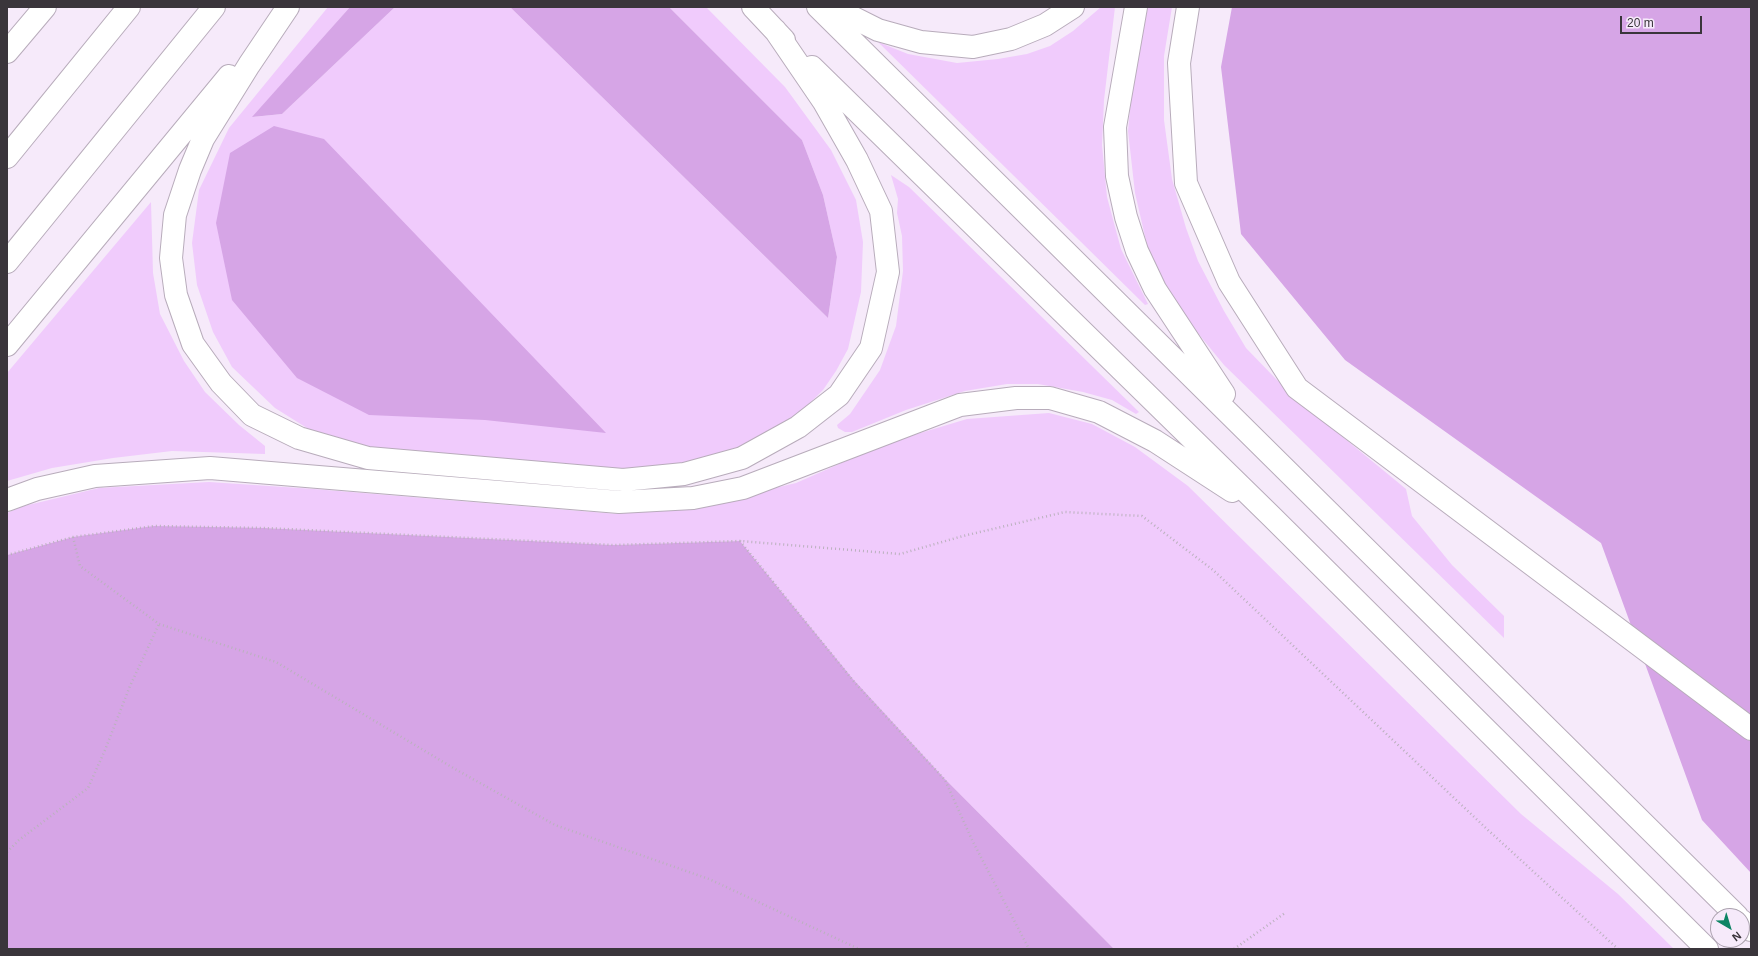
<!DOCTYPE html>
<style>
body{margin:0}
#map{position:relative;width:1758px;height:956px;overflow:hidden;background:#f6eafa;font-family:Helvetica,sans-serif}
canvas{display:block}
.frame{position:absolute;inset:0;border:8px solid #3a353b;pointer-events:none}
.north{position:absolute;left:1710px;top:908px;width:40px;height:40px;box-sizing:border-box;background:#f6eafa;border:1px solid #aba2ae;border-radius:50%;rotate:142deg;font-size:11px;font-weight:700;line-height:16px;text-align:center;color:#3a353b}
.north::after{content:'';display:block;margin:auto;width:14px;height:18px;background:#0d8464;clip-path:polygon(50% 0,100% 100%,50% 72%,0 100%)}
.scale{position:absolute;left:1620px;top:16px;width:82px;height:18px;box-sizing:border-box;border:2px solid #3a353b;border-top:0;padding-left:5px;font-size:12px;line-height:14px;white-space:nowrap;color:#3a353b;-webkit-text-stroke:3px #f6eafa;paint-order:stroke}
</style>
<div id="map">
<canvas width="1758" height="956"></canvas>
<div class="frame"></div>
<div class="north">N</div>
<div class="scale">20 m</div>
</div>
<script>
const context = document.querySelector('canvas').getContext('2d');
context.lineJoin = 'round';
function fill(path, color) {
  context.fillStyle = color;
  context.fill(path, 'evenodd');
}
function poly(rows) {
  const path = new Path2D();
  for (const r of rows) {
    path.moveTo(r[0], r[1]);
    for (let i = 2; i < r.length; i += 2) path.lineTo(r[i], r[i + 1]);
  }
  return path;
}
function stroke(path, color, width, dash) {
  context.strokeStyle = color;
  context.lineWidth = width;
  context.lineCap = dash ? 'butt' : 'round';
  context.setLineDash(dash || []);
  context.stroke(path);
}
const green = poly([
 [328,7,350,7,253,117,282,114,395,7,510,7,828,318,837,257,823,195,802,140,669,7,706,7,785,87,831,150,856,200,863,242,861,292,848,349,836,371,823,390,801,412,773,434,741,450,709,459,643,469,606,471,436,458,363,446,315,433,275,408,232,367,213,332,197,285,192,243,199,190,229,128],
 [1101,7,1115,7,1104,100,1102,145,1107,197,1121,249,1148,304,1145,305,878,42,908,54,957,63,998,59,1027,54,1050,46,1073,31],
 [1148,7,1172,7,1164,56,1164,120,1172,179,1186,228,1198,261,1224,311,1246,348,1276,379,1344,438,1406,489,1412,516,1452,565,1504,616,1504,638,1224,365,1192,326,1163,286,1147,245,1135,193,1128,131,1132,88],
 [891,175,909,187,1139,412,1136,414,1112,400,1083,392,1038,384,1007,384,965,391,906,410,852,432,845,432,838,428,837,425,850,414,880,370,896,326,903,271,902,236,897,213,898,199],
 [151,202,153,273,160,314,184,361,205,392,239,425,265,446,265,454,172,451,113,458,52,468,7,481,7,373],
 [1049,413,1092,424,1135,447,1188,486,1521,814,1618,894,1674,949,1114,949,945,779,853,679,740,541,613,545,265,528,73,537,7,555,7,513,24,506,99,488,209,482,314,489,617,514,707,504,796,483,887,443,967,419]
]);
const forest = poly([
 [350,7,395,7,282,114,252,117],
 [510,7,669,7,802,140,823,195,837,257,828,318],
 [1232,7,1751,7,1751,873,1702,820,1601,543,1345,360,1241,234,1221,67],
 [274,126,324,139,606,433,485,420,369,415,297,378,232,300,216,223,230,153],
 [154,526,265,528,613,545,740,541,853,679,945,779,1114,949,7,949,7,555,73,537]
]);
const path = poly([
 [73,537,80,566,159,624,276,662,455,769,555,825,709,879,859,949],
 [740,541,855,683,945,780,973,842,1029,949],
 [7,555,73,537,154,526,265,528,614,545,740,541,900,554,963,536,1065,512,1142,516,1213,570,1488,830,1618,949],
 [7,852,19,840,88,788,105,750,130,686,159,624],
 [1234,949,1285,913]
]);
const street = poly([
 [1188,7,1179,63,1186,183,1229,282,1297,388,1751,729]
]);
const highway = poly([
 [288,7,249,65,203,139,190,170,175,215,171,258,176,295,193,344,221,383,252,415,299,438,368,458,623,480,684,474,742,458,798,427,839,395,871,348,888,272,881,211,857,160,824,102,775,30],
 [753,7,784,40],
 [818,7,1737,916],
 [832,7,878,30,921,42,973,47,1011,39,1045,25,1073,7],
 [1136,7,1115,127,1117,176,1126,217,1137,251,1155,289,1224,394],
 [7,52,45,7],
 [812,67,1271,516,1707,949],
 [7,157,129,7],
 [7,262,214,7],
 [7,345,229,76],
 [7,500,37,489,95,476,210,468,619,502,693,498,743,488,960,405,1016,398,1050,398,1099,412,1155,441,1232,491],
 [1742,921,1751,930]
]);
fill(green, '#f0cbfc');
fill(forest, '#d6a5e6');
stroke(street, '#b8acbb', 24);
stroke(highway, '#b8acbb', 24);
stroke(path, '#bbb1be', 2.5, [1, 3]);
stroke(street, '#fff', 22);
stroke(highway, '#fff', 22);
</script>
